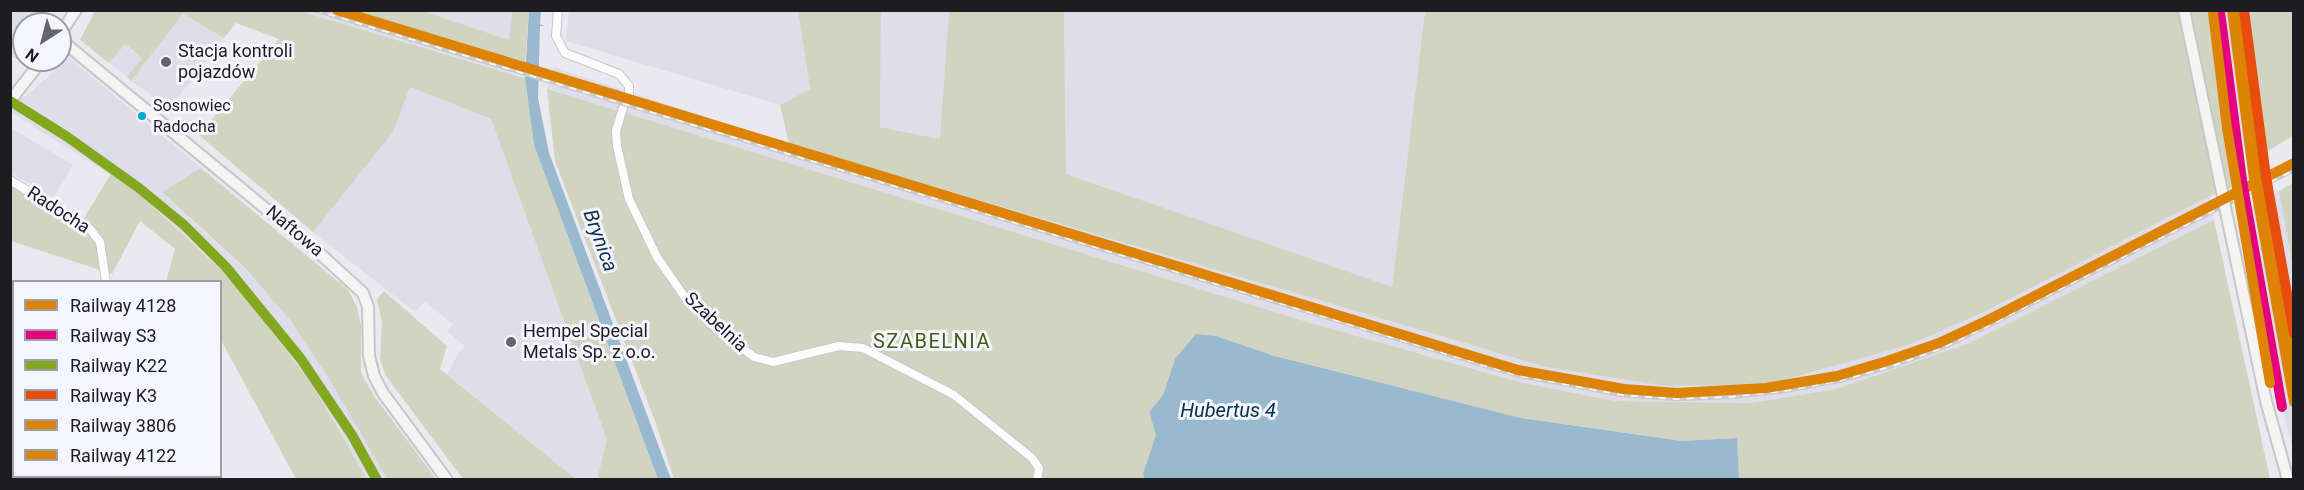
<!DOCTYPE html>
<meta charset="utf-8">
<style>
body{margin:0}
#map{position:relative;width:2304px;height:490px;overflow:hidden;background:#eae9ef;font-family:Roboto,sans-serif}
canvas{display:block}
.frame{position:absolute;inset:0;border:12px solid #1d1d21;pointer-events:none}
.legend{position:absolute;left:12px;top:280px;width:210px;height:198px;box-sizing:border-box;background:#f5f5ff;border:2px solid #9f9fa6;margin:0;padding:8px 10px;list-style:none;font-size:18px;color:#1d1d21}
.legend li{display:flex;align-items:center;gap:12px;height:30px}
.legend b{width:30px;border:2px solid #9f9fa6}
.north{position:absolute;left:12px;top:12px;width:60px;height:60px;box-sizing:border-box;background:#f5f5ff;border:2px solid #9f9fa6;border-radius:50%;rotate:216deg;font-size:16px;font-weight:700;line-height:24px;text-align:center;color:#1d1d21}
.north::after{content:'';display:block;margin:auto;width:21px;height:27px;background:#656469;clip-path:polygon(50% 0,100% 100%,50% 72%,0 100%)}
</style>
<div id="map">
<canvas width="2304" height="490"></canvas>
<div class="frame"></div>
<ul class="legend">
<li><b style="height:8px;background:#dd8305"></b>Railway 4128</li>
<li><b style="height:8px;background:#e5007d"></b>Railway S3</li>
<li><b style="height:8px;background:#83a81f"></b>Railway K22</li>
<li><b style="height:8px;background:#e84d0f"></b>Railway K3</li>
<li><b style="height:8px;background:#dd8305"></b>Railway 3806</li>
<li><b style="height:8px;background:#dd8305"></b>Railway 4122</li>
</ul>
<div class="north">N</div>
</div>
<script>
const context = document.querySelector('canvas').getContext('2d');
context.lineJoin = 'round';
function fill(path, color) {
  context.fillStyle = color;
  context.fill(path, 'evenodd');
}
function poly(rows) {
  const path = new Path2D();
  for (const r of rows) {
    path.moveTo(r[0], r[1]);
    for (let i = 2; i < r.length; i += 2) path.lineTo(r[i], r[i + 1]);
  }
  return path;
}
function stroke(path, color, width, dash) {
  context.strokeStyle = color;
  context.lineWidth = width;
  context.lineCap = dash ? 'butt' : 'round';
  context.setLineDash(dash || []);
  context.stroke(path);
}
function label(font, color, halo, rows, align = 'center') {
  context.font = font + ' Roboto,sans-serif';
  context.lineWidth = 6;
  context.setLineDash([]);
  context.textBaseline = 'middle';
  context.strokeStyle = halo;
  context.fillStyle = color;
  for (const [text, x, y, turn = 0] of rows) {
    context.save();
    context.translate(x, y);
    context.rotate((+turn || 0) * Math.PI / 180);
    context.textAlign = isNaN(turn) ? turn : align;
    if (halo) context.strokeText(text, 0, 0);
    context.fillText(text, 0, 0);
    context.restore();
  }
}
const built = poly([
 [11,11,36,11,58,17,53,24,24,24,26,63,11,56],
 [300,11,348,11,512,61,511,73],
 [423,11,512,11,510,40],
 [569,11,798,11,810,89,780,105,566,41],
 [881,11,949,11,941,139,880,127],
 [1064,11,1425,11,1392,288,1066,174],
 [2220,11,2248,11,2266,152,2247,163],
 [183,14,224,38,168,110,161,102,131,81],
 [124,44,142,58,127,77,109,63],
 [69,58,201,168,162,193,245,269,290,320,331,382,387,479,367,479,312,384,233,281,138,193,11,112,10,90,25,97],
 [554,67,789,144,1546,367,1665,386,1766,385,1909,345,1982,313,2210,196,2214,220,1967,344,1836,389,1751,403,1615,401,1519,382,1304,321,547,89],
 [410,87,491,119,607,440,597,479,576,479,447,374,459,352,465,346,447,331,453,324,425,302,415,312,313,232,393,132],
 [11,128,73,165,53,198,11,173],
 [2279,191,2293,269,2293,451,2264,331,2255,266,2241,242,2237,214]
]);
const green = poly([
 [95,11,300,11,525,78,534,145,658,479,597,479,607,440,491,119,410,87,393,132,313,232,199,135,279,39,236,23,224,38,183,14,131,81,127,77,142,58,125,44,109,63,80,40],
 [348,11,423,11,509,40,512,11,529,11,525,64],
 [798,11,881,11,880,127,940,139,949,11,1064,11,1066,174,1392,287,1425,11,2220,11,2248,181,2210,196,1982,313,1909,345,1766,385,1665,386,1546,367,789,144,780,105,810,89],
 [2248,11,2293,11,2293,136,2266,152],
 [547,89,1304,321,1519,382,1615,401,1751,403,1836,389,1967,344,2214,220,2270,479,1739,479,1736,438,1682,441,1521,418,1275,356,1216,336,1175,359,1163,395,1149,412,1156,435,1143,474,1145,479,674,479,655,421,555,161],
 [201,168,348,290,357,307,361,325,361,373,374,396,436,479,387,479,331,382,290,320,245,268,162,192],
 [111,174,138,193,233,281,312,384,367,479,296,479,221,340,220,282,166,281,175,249,140,221,112,274,11,241,10,185,79,226],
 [2293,183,2293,269,2279,191],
 [384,291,447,346,440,369,576,479,463,479,386,376,380,359,382,323,377,299]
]);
const water = poly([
 [529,11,541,11,540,24,544,26,540,26,538,98,549,153,671,479,658,479,534,145,525,78],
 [1196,334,1216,336,1275,356,1521,418,1682,441,1737,438,1739,479,1145,479,1143,474,1156,435,1149,412,1163,395,1175,359]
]);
const street = poly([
 [558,10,556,36,565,53,619,74,629,86,629,95],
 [623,108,616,131,617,146,629,199,657,257,684,296,718,330,754,357,773,362,839,346,863,348,954,395,1032,458,1039,468,1037,480],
 [10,180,90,229,100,242,106,282],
 [148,476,149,480]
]);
const secondary = poly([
 [2184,10,2223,196],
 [60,34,76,10],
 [60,39,317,251,363,293,368,307,369,356,374,376,383,393,447,480],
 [10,101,42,60],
 [2225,207,2266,401,2288,480]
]);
const rail = poly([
 [315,10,1516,375,1622,395,1676,399,1730,397,1784,391,1838,381,1890,367,1942,348,1990,325,2294,170],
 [2244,10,2265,173,2294,332]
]);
const secondaryBridge = poly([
 [2223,196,2225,207]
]);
const rail1 = poly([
 [337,10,1518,370,1624,389,1677,393,1766,388,1837,376,1887,361,1939,343,1988,320,2294,163],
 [2237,10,2251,124,2294,376]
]);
const rail2 = poly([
 [2220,12,2242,181,2282,407]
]);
const rail3 = poly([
 [10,101,66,136,139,188,184,225,226,267,301,359,352,435,377,480]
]);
const rail4 = poly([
 [2244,10,2266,177,2294,333]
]);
const rail5 = poly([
 [2232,10,2254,179,2294,402]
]);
const rail6 = poly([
 [2213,13,2227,128,2270,383]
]);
const markers = [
 [166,62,6,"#656469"],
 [142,116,5,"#00a9ce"],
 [511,342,6,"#656469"]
];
const busNames = [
 ["Sosnowiec",153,107],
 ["Radocha",153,128]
];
const poiNames = [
 ["Stacja kontroli",178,52],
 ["pojazdów",178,73],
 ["Hempel Special",523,332],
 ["Metals Sp. z o.o.",523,353]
];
const streetNames = [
 ["Radocha",58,211,33],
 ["Naftowa",294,232,40],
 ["Szabelnia",715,323,43]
];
const waterNames = [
 ["Brynica",599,241,70],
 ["Hubertus 4",1228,412]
];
const neighbourhoodNames = [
 ["SZABELNIA",932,343]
];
fill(built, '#dedde9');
fill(green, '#d2d4c2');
fill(water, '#99b9cf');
stroke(street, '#c7c7cb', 10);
stroke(secondary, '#c7c7cb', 14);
stroke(street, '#fcfcfd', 8);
stroke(secondary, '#f5f4f2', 10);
stroke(rail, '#cacaca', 4.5);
stroke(rail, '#f5f5ff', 2, [7]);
stroke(secondaryBridge, '#c7c7cb', 14, []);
stroke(secondaryBridge, '#f5f4f2', 10);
stroke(rail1, '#dd8305', 10);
stroke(rail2, '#e5007d', 10);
stroke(rail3, '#83a81f', 10);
stroke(rail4, '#e84d0f', 10);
stroke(rail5, '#dd8305', 10);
stroke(rail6, '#dd8305', 10);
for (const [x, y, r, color] of markers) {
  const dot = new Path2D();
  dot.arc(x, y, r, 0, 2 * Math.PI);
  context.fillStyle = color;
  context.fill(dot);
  stroke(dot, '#f5f5ff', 2);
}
label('16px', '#1d1d21', '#f5f5ff', busNames, 'left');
label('18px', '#1d1d21', '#f5f5ff', poiNames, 'left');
label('18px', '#1d1d21', '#f5f5ff', streetNames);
label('italic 20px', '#093247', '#f5f5ff', waterNames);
context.letterSpacing = '1.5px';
label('20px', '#475b11', '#f5f5ff', neighbourhoodNames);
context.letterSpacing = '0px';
</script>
